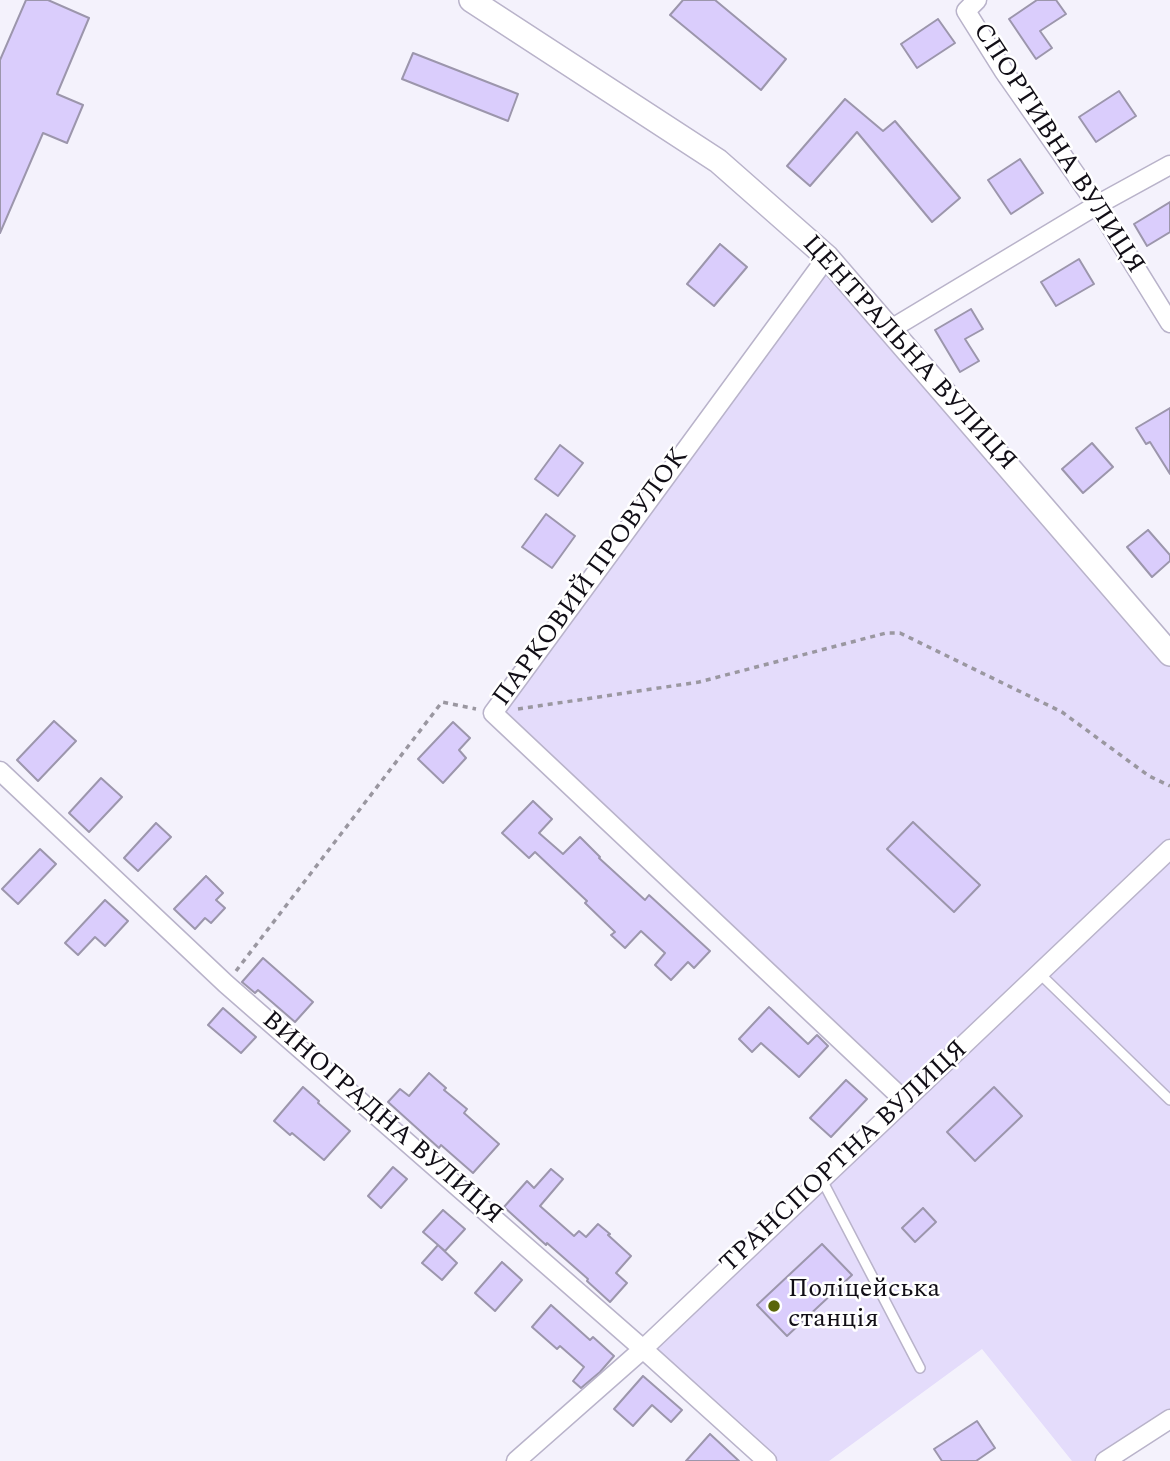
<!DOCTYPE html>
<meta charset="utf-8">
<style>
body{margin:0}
canvas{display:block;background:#f4f2fc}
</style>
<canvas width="1170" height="1461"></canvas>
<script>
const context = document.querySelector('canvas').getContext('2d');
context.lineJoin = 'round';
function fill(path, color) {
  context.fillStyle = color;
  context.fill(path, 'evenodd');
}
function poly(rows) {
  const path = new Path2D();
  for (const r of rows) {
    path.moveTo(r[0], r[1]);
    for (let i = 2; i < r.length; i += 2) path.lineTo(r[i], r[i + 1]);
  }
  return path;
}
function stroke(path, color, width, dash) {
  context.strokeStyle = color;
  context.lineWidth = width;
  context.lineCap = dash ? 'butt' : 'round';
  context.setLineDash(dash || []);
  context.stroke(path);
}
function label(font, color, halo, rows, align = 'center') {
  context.font = font + ' Spectral,serif';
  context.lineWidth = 5;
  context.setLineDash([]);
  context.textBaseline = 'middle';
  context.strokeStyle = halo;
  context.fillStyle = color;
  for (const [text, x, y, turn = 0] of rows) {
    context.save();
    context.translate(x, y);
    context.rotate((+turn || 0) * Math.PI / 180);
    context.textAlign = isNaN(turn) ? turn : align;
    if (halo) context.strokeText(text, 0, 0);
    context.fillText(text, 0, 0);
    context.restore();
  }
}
const green = poly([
 [827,257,1170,654,1170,1419,1105,1461,1072,1461,982,1349,829,1461,767,1461,643,1349,904,1101,493,713]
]);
const building = poly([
 [26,0,48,0,89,18,57,94,83,105,67,143,43,133,0,233,0,60,26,0],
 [683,0,715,0,786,59,761,90,670,15,683,0],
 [1037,0,1056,0,1066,14,1040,31,1052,48,1036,59,1009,19,1037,0],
 [938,19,955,43,917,68,901,44,938,19],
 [413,53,518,94,508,121,402,79,413,53],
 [1119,91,1136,116,1096,142,1079,117,1119,91],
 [845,99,883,131,895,121,960,198,932,222,857,132,810,186,787,166,845,99],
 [1020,159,1043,193,1011,214,988,180,1020,159],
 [1170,202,1170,232,1147,246,1134,224,1170,202],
 [720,244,747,267,714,306,687,284,720,244],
 [1079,259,1094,284,1056,306,1041,282,1079,259],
 [971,309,983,329,965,339,979,361,960,372,935,330,971,309],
 [1170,408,1170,474,1150,442,1146,444,1136,428,1170,408],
 [1092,443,1113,467,1083,493,1062,469,1092,443],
 [560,445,583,463,558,496,535,479,560,445],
 [546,514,575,536,552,568,522,547,546,514],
 [1148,530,1170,555,1170,561,1152,577,1127,547,1148,530],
 [54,721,76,741,38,781,17,760,54,721],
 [453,722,470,738,459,750,466,758,443,783,418,759,453,722],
 [101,778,122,797,89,832,69,813,101,778],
 [533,801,552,819,539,833,563,854,580,837,600,857,599,858,645,900,649,895,710,951,694,968,688,962,671,980,655,965,665,953,641,931,625,948,611,935,615,932,585,903,587,901,535,852,529,858,502,833,533,801],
 [913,822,980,885,954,912,887,849,913,822],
 [156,823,171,837,138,871,124,858,156,823],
 [40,849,56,864,18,904,2,889,40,849],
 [206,876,223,893,216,900,225,908,211,923,205,918,195,929,174,909,206,876],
 [105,900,128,921,105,946,95,937,78,955,65,943,105,900],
 [263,958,313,1002,295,1022,258,990,255,993,242,982,263,958],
 [769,1007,808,1044,817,1035,828,1046,799,1077,761,1043,752,1052,739,1039,769,1007],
 [223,1008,256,1037,241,1053,208,1025,223,1008],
 [429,1073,446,1088,444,1090,467,1109,464,1113,499,1144,473,1173,441,1145,439,1148,388,1102,400,1089,409,1096,429,1073],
 [846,1080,867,1099,831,1137,810,1118,846,1080],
 [303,1087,319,1101,318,1103,350,1131,324,1160,292,1133,290,1135,274,1121,303,1087],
 [994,1087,1022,1116,975,1161,947,1132,994,1087],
 [393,1167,407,1179,381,1208,368,1196,393,1167],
 [551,1169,563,1179,540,1206,574,1236,579,1231,586,1237,598,1224,610,1234,608,1235,631,1256,616,1273,627,1283,610,1302,587,1281,588,1279,547,1243,546,1245,504,1207,527,1181,534,1188,551,1169],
 [923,1208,936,1222,915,1242,902,1228,923,1208],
 [443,1210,465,1229,445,1251,423,1232,443,1210],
 [822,1244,852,1275,787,1336,757,1305,822,1244],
 [438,1245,457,1263,442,1280,422,1263,438,1245],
 [502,1262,522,1280,495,1311,475,1293,502,1262],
 [551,1305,590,1340,593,1337,614,1356,600,1372,581,1388,573,1381,584,1367,560,1346,557,1349,532,1327,551,1305],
 [643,1376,682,1410,671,1422,652,1405,633,1426,614,1409,643,1376],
 [977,1421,995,1448,976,1461,942,1461,934,1449,977,1421],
 [710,1434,739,1461,686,1461,710,1434]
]);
const path = poly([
 [518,709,699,682,886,633,900,633,1062,712,1149,776,1170,786],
 [236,971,442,702,476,709]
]);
const service = poly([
 [1039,973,1170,1100],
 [822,1180,920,1368]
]);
const minor = poly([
 [977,0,966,11,1003,70,1097,205,1170,323],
 [827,257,493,713,905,1101],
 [891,329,1097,205,1170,165],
 [0,771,226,984,643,1349,767,1461],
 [516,1461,643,1349,1170,849],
 [1105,1461,1170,1419]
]);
const tertiary = poly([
 [471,0,718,161,827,257,1170,654]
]);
const markers = [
 [774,1306,7,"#596509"]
];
const streetNames = [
 ["СПОРТИВНА ВУЛИЦЯ",1057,149,57],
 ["ЦЕНТРАЛЬНА ВУЛИЦЯ",908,354,48],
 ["ПАРКОВИЙ ПРОВУЛОК",592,578,-54],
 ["ВИНОГРАДНА ВУЛИЦЯ",381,1119,41],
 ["ТРАНСПОРТНА ВУЛИЦЯ",845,1158,-43]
];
const poiNames = [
 ["Поліцейська",788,1291],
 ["станція",788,1321]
];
fill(green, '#e4dcfb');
fill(building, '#dacdfc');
stroke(building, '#9c96ac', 2);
stroke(service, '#b9b3ca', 12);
stroke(minor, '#b9b3ca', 21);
stroke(tertiary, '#b9b3ca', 26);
stroke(path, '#9a97a0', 3.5, [5, 5]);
stroke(service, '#fff', 9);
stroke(minor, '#fff', 18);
stroke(tertiary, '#fff', 23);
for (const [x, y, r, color] of markers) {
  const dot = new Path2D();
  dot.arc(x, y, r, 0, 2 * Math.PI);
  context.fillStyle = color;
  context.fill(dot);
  stroke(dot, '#fff', 2.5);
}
label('26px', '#110e16', '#fff', streetNames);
label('26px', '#110e16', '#fff', poiNames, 'left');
</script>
